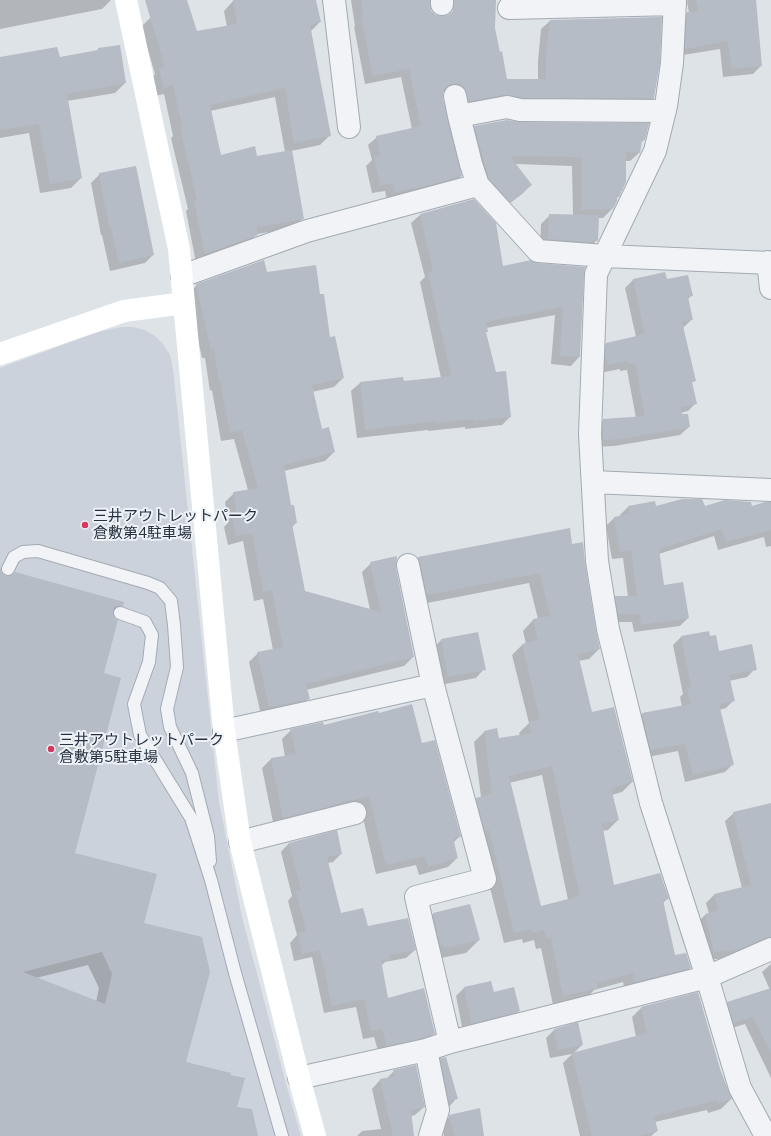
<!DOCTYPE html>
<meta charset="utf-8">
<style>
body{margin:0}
canvas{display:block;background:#dee3e8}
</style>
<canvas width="771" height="1136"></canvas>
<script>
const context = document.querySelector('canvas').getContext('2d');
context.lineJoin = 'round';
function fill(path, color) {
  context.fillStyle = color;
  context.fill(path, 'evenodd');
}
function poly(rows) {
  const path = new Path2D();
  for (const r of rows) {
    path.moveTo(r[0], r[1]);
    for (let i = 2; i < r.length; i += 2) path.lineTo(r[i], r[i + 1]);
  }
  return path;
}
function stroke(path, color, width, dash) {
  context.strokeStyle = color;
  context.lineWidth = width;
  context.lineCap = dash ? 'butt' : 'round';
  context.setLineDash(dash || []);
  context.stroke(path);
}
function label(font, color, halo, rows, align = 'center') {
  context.font = font + ' Mulish,"Noto Sans JP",sans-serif';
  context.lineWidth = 4;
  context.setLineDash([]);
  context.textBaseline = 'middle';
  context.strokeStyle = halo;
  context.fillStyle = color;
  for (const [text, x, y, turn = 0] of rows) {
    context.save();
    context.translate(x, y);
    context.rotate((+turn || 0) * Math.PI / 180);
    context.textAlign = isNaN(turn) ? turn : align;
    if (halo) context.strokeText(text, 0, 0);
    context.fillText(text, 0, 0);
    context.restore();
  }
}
const built = poly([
 [121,327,133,327,145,330,155,336,163,344,170,355,173,369,219,802,242,917,288,1091,301,1136,0,1136,0,368,98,332]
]);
const shadow = poly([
 [0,0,111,0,102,9,0,29],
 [241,0,314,0,320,22,311,31,329,136,320,145,291,151,303,218,293,228,257,234,248,244,196,263,186,211,188,209,171,138,173,136,164,94,155,96,151,79,155,74,141,27,151,17,196,32,227,27,224,11,233,1],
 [275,97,285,152,257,157,221,156,210,111],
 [351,0,429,0,430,10,435,15,454,26,453,0,495,0,494,28,506,80,538,80,538,61,541,29,550,21,654,98,645,107,461,109,450,92,442,92,442,99,461,176,452,185,387,200,385,191,372,193,366,166,372,160,368,145,377,137,412,129,401,77,365,84,354,27,355,26],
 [688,0,754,0,761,66,753,74,723,77,720,49,677,56,679,22,687,13,689,13,687,1],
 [98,49,125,83,115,93,67,101,81,178,71,188,40,193,29,133,0,138,0,58,59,58,96,52],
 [475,127,644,140,640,143,639,153,630,161,625,161,618,196,612,209,603,218,598,218,597,240,588,249,540,248,541,224,550,215,573,216,572,166,515,164,531,185,522,194,501,210,466,135],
 [100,174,153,255,145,263,110,271,102,235,101,235,91,183],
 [420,215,502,267,537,264,584,268,579,357,571,366,551,364,555,315,486,328,485,333,495,374,510,417,502,425,465,429,465,427,428,431,428,430,357,438,351,391,360,383,403,378,403,382,441,378,420,282,425,277,411,223],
 [266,273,319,295,329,338,343,378,334,387,312,392,321,430,334,452,325,461,284,471,290,506,296,523,292,527,304,592,370,610,362,572,371,563,395,568,413,657,404,666,306,690,308,699,299,708,261,715,249,662,258,653,273,650,263,599,254,601,243,541,228,545,224,527,228,523,225,502,234,493,248,490,234,439,221,441,212,390,210,391,205,358,202,358,188,294,197,285],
 [633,280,666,280,691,296,688,299,692,319,683,328,695,380,691,384,696,403,688,411,680,413,689,427,680,435,614,446,595,447,595,428,604,420,636,418,627,370,620,371,620,369,600,373,598,352,606,344,636,337,625,288],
 [771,503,771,546,766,547,764,537,718,550,714,536,659,554,663,587,682,583,688,618,680,626,634,632,632,622,610,622,608,606,616,597,628,597,623,558,612,559,606,526,614,518,620,517,620,515,628,507,752,507],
 [569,530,571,545,584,563,599,649,589,659,578,661,591,713,632,782,622,792,612,795,618,820,608,830,602,831,613,886,668,898,662,904,674,956,690,968,680,978,625,992,623,982,594,990,587,998,553,1005,541,948,536,949,534,940,523,943,522,939,504,943,478,840,466,809,477,799,481,797,474,742,484,732,498,739,520,736,519,733,529,723,512,655,522,645,526,644,523,631,533,620,538,619,529,583,417,605,408,568,418,558],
 [542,775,568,900,540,908,509,783],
 [0,569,1,573,5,577,122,605,113,615,74,853,143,923,185,1063,229,1076,236,1108,257,1136,0,1136],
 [88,965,99,988,96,1002,36,978],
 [681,637,709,637,718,652,755,669,747,677,729,681,734,700,726,708,719,710,733,764,725,772,685,782,678,751,643,758,634,721,642,714,682,707,680,697,683,694,673,645],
 [441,640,484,669,476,678,440,685,433,649],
 [323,726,421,744,460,836,453,843,457,858,448,867,419,875,416,865,376,874,360,805,274,827,262,768,271,759,285,757,282,739,291,730],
 [771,804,771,948,728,958,706,960,697,923,705,915,709,914,706,903,714,895,742,888,725,821,734,813],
 [289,843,341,854,333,862,327,863,341,914,415,950,406,958,385,962,381,966,388,999,434,1033,426,1042,379,1054,374,1037,363,1039,356,1007,324,1013,312,957,294,961,290,943,297,935,288,901,292,896,281,852],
 [470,906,479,940,466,953,431,960,420,927,433,914],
 [771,964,771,1078,745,1024,725,1030,720,1011,728,1003,770,990,762,972],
 [464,988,494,994,519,1011,510,1020,463,1032,456,996],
 [642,1007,721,1072,731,1099,721,1109,708,1113,707,1110,655,1122,657,1131,651,1136,580,1136,563,1063,572,1054,550,1058,546,1038,554,1030,582,1045,574,1053,636,1037,632,1017],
 [441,1059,456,1099,448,1108,432,1068],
 [394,1071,424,1107,415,1115,411,1116,413,1136,357,1136,362,1131,381,1129,372,1089,380,1080,386,1079],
 [450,1116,483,1136,444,1136,442,1125]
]);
const building = poly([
 [145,0,187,0,197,31,237,24,233,0,316,0,321,22,310,25,331,136,294,143,285,88,210,105,221,155,255,146,257,156,292,150,304,219,257,227,258,235,205,254,194,201,197,200,180,127,182,127,173,85,164,88,159,68,165,67],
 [361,0,430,0,431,11,436,15,442,16,448,15,453,11,454,0,496,0,495,28,500,52,502,51,507,79,546,79,546,52,550,20,662,17,660,62,654,98,521,98,505,95,469,101,467,94,464,87,459,84,452,84,447,86,443,92,443,98,462,176,414,189,413,188,395,192,393,183,380,185,374,156,380,155,376,136,421,126,409,69,373,76,361,18,363,17],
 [696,0,756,0,762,66,731,69,728,41,685,49,687,12,699,12],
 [120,45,126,83,67,94,82,178,50,184,39,124,0,130,0,57,57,47,60,57,98,50,98,48],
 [507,120,520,122,649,123,645,140,642,140,640,153,626,152,626,182,619,197,617,197,617,201,613,209,581,210,581,157,510,156,532,185,510,202,489,179,474,126],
 [136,166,154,255,119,263,111,227,109,227,99,173],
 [474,199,496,223,503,266,531,260,537,263,585,267,584,274,580,357,560,356,563,307,486,322,488,332,486,332,496,372,506,371,511,417,474,421,473,419,436,423,436,421,365,430,360,382,403,377,404,381,451,376,428,272,433,271,420,214],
 [549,214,599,215,598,241,590,241,590,242,548,239],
 [264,260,267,272,316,265,320,294,324,294,330,337,335,336,344,378,312,385,322,429,329,427,335,452,284,465,291,505,294,505,297,523,292,524,305,591,381,612,370,562,397,556,396,568,414,657,306,684,310,699,269,707,257,652,283,647,272,590,263,592,252,533,236,536,232,517,237,516,233,492,258,488,242,430,230,433,220,382,219,382,214,349,211,350,196,284],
 [665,272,667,279,688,275,693,296,688,297,693,320,682,322,696,381,692,382,697,404,680,407,682,414,688,414,690,427,623,439,603,440,603,419,645,416,635,363,628,364,628,361,608,365,607,359,605,359,606,343,645,334,633,279],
 [682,499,702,499,705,506,725,500,751,502,752,506,765,502,771,502,771,530,726,542,722,529,659,549,664,585,683,582,689,618,641,625,640,614,618,614,615,596,637,596,631,550,620,552,614,517,629,514,628,506,655,501,656,506],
 [570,528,572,544,583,542,585,563,596,631,600,649,578,654,592,712,614,707,633,782,611,788,619,820,602,824,614,885,660,873,669,899,663,900,675,955,686,953,691,968,635,982,633,973,597,983,598,988,563,996,551,938,547,939,544,930,533,933,532,929,514,933,489,830,485,831,476,798,492,794,484,731,497,728,499,738,532,733,529,722,540,719,522,644,538,640,533,619,550,616,540,573,427,595,420,562,418,557],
 [552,766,580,896,541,906,509,776],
 [0,567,2,573,5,576,12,575,15,572,124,602,123,606,115,607,113,611,114,618,118,620,104,673,121,678,75,853,157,874,144,923,202,937,210,972,186,1062,231,1073,230,1075,245,1078,237,1107,252,1109,258,1136,0,1136],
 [102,952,112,974,105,1004,23,972],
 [709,631,710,636,716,635,719,651,752,644,757,670,729,675,735,701,719,704,734,765,693,775,685,744,651,750,642,713,691,704,687,688,691,687,681,636],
 [478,632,486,670,448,677,441,639],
 [412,704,422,743,435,740,461,837,453,838,458,858,428,867,425,856,386,865,369,796,331,805,332,806,283,818,271,758,296,754,290,729,323,722,324,725,378,711,379,713],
 [771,803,771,937,766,938,737,950,714,952,705,914,718,910,714,894,751,885,733,812],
 [337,830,342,854,327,857,341,913,363,908,368,926,408,918,416,950,389,955,390,959,381,960,388,998,424,988,435,1034,423,1038,387,1046,382,1029,371,1031,364,999,332,1006,320,950,302,954,298,933,306,931,296,891,301,890,289,843],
 [470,904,480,940,444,948,443,945,440,945,433,913],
 [491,981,494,992,514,987,520,1011,471,1024,464,987],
 [771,988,771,1053,753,1017,734,1023,727,1002],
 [698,992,721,1072,732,1099,718,1103,717,1100,654,1116,658,1131,637,1136,592,1136,572,1053,647,1033,641,1007],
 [578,1022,583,1045,558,1050,554,1029],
 [446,1057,458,1099,449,1101,440,1058],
 [416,1065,425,1107,411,1110,414,1136,393,1136,380,1079,395,1076,393,1070],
 [480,1108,484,1136,455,1136,449,1115]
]);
const lane = poly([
 [8,569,14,557,23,552,38,551,148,583,160,588,171,601,174,625,177,667,167,709,170,727,192,773,208,836,210,861],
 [120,613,145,622,152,635,149,662,134,704,140,735,191,818,211,880,235,973,282,1136]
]);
const street = poly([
 [334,0,349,127],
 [442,0,442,4],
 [675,0,672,63,666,106,655,151,596,274,590,434,597,561,608,629,651,803,707,977,740,1088,766,1136],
 [509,8,675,4],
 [455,96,459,116],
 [478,185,471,164,459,116,507,107,520,110,665,111],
 [768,262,771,288],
 [182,276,307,231,478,185,538,251,605,256,771,263],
 [593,482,771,490],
 [408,565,433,685],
 [224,731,433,685,485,879,416,897,450,1042],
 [240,842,355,813],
 [426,1050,438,1110,430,1136],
 [299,1078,426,1050,450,1042,707,977,771,949]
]);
const secondary = poly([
 [126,0,179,249,184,303],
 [0,354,124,311,184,303,224,731,240,842,299,1078,315,1136]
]);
const markers = [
 [85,525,4,"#d7395e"],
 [51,749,4,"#d7395e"]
];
const poiNames = [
 ["三井アウトレットパーク",93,516],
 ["倉敷第4駐車場",93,533],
 ["三井アウトレットパーク",59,740],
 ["倉敷第5駐車場",59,757]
];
fill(built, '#ccd2db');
fill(shadow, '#0003');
fill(building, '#b5bcc6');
stroke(lane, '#a3aab2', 14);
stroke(street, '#a3aab2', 24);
stroke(lane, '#f1f3f7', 12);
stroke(street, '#f1f3f7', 22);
stroke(secondary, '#fff', 22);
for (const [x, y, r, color] of markers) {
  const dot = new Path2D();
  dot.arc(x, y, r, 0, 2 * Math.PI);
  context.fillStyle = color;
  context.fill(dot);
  stroke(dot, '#edf2f6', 1.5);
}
label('15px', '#263240', '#edf2f6', poiNames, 'left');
</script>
